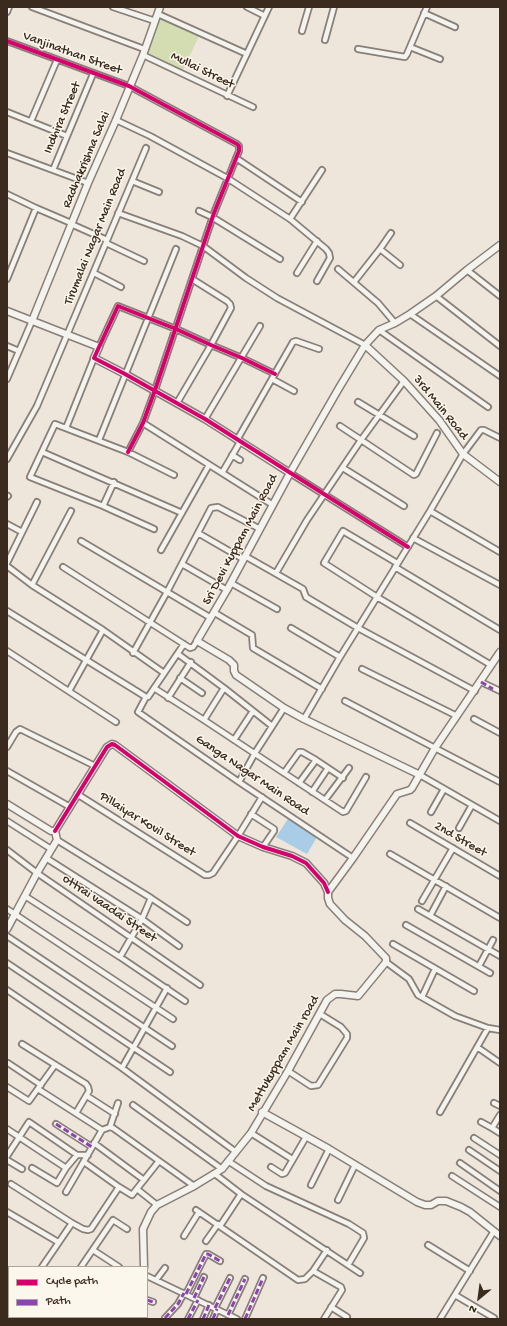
<!DOCTYPE html>
<style>
body{margin:0}
#map{position:relative;width:507px;height:1326px;overflow:hidden;background:#eee5db;font-family:"Gochi Hand",sans-serif}
canvas{display:block}
.frame{position:absolute;inset:0;border:8px solid #3b2a1e;pointer-events:none}
.legend{position:absolute;left:8px;top:1266px;width:140px;height:52px;box-sizing:border-box;background:#fbf7ec;border:1px solid #aea59a;margin:0;padding:5px 7px;list-style:none;font-size:12px;color:#3b2a1e}
.legend li{display:flex;align-items:center;gap:8px;height:20px}
.legend b{width:20px;border:1px solid #aea59a}
.north{position:absolute;left:459px;top:1278px;width:40px;height:40px;-webkit-text-stroke:3px #fbf7ec;paint-order:stroke;rotate:209deg;font-size:11px;font-weight:700;line-height:16px;text-align:center;color:#3b2a1e}
.north::after{content:'';display:block;margin:auto;width:14px;height:18px;background:#3b2a1e;clip-path:polygon(50% 0,100% 100%,50% 72%,0 100%)}
</style>
<div id="map">
<canvas width="507" height="1326"></canvas>
<div class="frame"></div>
<ul class="legend">
<li><b style="height:5px;background:#d6006c"></b>Cycle path</li>
<li><b style="height:5px;background:#8e44ad"></b>Path</li>
</ul>
<div class="north">N</div>
</div>
<script>
const context = document.querySelector('canvas').getContext('2d');
context.lineJoin = 'round';
function fill(path, color) {
  context.fillStyle = color;
  context.fill(path, 'evenodd');
}
function poly(rows) {
  const path = new Path2D();
  for (const r of rows) {
    path.moveTo(r[0], r[1]);
    for (let i = 2; i < r.length; i += 2) path.lineTo(r[i], r[i + 1]);
  }
  return path;
}
function stroke(path, color, width, dash) {
  context.strokeStyle = color;
  context.lineWidth = width;
  context.lineCap = dash ? 'butt' : 'round';
  context.setLineDash(dash || []);
  context.stroke(path);
}
function label(font, color, halo, rows, align = 'center') {
  context.font = font + ' "Gochi Hand",sans-serif';
  context.lineWidth = 3;
  context.setLineDash([]);
  context.textBaseline = 'middle';
  context.strokeStyle = halo;
  context.fillStyle = color;
  for (const [text, x, y, turn = 0] of rows) {
    context.save();
    context.translate(x, y);
    context.rotate((+turn || 0) * Math.PI / 180);
    context.textAlign = isNaN(turn) ? turn : align;
    if (halo) context.strokeText(text, 0, 0);
    context.fillText(text, 0, 0);
    context.restore();
  }
}
const green = poly([
 [159,18,199,36,183,70,147,52]
]);
const water = poly([
 [288,819,317,837,307,854,276,837]
]);
const street = poly([
 [32,7,144,49],
 [113,7,155,21],
 [247,7,265,16],
 [7,12,9,7],
 [424,13,455,27],
 [158,14,247,54],
 [302,31,309,7],
 [325,40,334,7],
 [7,41,129,86,237,144,239,146,239,151,214,213,155,390,143,423,128,452],
 [410,47,440,59],
 [358,49,405,57,407,54,427,7],
 [143,55,253,107],
 [227,96,269,7],
 [7,112,67,136],
 [116,120,150,136,227,178,290,219,326,249,329,253,330,258,317,281],
 [31,121,57,60],
 [7,153,88,183],
 [236,158,302,202],
 [53,170,93,74],
 [132,181,159,192],
 [7,194,36,208,71,223],
 [199,211,212,217,280,259],
 [118,213,182,236,203,246,246,278,277,298,365,345],
 [290,219,322,170],
 [71,224,107,240],
 [106,243,144,261],
 [380,249,400,265],
 [338,269,378,303,395,323],
 [467,270,500,296],
 [94,273,121,287],
 [297,273,317,241],
 [7,279,36,208],
 [354,282,380,249,391,233],
 [436,296,500,346],
 [410,314,500,376],
 [379,330,488,407],
 [7,346,19,351],
 [99,347,118,306,176,329,211,345,242,358,275,374],
 [7,379,32,321],
 [272,379,294,391],
 [358,402,414,436],
 [177,403,211,345,231,308,230,304,227,301,192,279],
 [205,419,260,326],
 [143,423,273,505],
 [340,426,414,475,416,474,437,433],
 [66,428,94,358],
 [99,440,176,249],
 [237,440,293,342,296,341,319,349],
 [42,452,182,513],
 [232,455,240,460],
 [7,459,37,406,146,148],
 [343,468,404,506],
 [222,473,240,442],
 [290,473,408,547],
 [7,497,8,496],
 [103,506,114,482],
 [430,511,500,552],
 [7,524,22,532],
 [154,529,103,506,30,477,55,424,128,452,174,475],
 [198,533,243,559],
 [413,538,500,585],
 [81,541,211,618],
 [161,550,209,465],
 [245,556,303,589,306,597,358,628,475,691],
 [7,563,37,502],
 [397,563,343,531,324,563,377,597,491,665],
 [182,564,227,590],
 [7,566,32,585,103,630,164,673],
 [63,567,190,648,193,647,197,641],
 [395,567,500,630],
 [276,573,307,520,361,440,404,381],
 [231,583,277,609],
 [32,585,71,511],
 [7,611,146,697],
 [215,613,252,635,253,648,322,689],
 [291,628,340,657],
 [184,644,148,697,146,697,138,712,239,782,353,858],
 [7,651,116,722],
 [133,653,167,592,211,508,218,507,260,529],
 [178,654,224,688,272,726],
 [362,669,457,716],
 [180,678,202,693],
 [481,682,500,691],
 [154,688,204,720,343,812,346,811,366,777],
 [69,691,103,630],
 [168,698,191,662],
 [345,701,500,782],
 [304,719,340,657,430,511,463,454,481,430,484,430,500,438],
 [474,719,500,733],
 [204,720,224,688],
 [234,740,253,711],
 [7,747,16,732,20,729,95,766],
 [328,768,343,778],
 [7,771,70,807],
 [284,773,299,752,302,752,316,760,328,768,312,792],
 [420,775,500,821],
 [239,782,255,753,284,708],
 [299,783,316,760],
 [77,794,205,875,209,875,213,873,238,836,262,797],
 [325,800,349,768],
 [431,812,444,789],
 [251,814,274,829,274,831,263,847],
 [7,821,51,849],
 [410,823,500,876],
 [459,828,472,805],
 [57,840,151,898,187,922],
 [7,850,37,873,200,985],
 [390,854,500,918],
 [46,858,142,919,179,946],
 [25,896,120,957,185,1001],
 [422,901,453,848],
 [7,909,173,1019],
 [418,909,500,956],
 [430,916,446,886],
 [406,925,490,973],
 [7,936,172,1046],
 [393,944,474,991],
 [120,957,142,919,151,898],
 [386,962,409,979,418,995,455,1016,488,1028,500,1030],
 [7,963,170,1072],
 [479,966,493,940],
 [7,990,122,1068,236,1152],
 [422,997,435,969],
 [22,1044,86,1084,88,1087,89,1091,76,1113],
 [477,1047,500,1063],
 [8,1063,41,1085],
 [122,1068,167,988],
 [288,1071,311,1086,318,1085,347,1038,347,1034,341,1027,320,1014],
 [7,1087,29,1101,55,1065],
 [38,1089,102,1130],
 [87,1096,115,1114],
 [494,1103,500,1106],
 [133,1105,222,1169],
 [440,1112,488,1028],
 [500,1115,492,1128,500,1133],
 [481,1122,492,1128],
 [56,1124,92,1147],
 [110,1127,118,1103],
 [7,1129,66,1168,57,1183,32,1168],
 [251,1133,292,1159],
 [474,1138,500,1155],
 [94,1143,144,1180],
 [469,1150,500,1171],
 [7,1156,29,1122,77,1155,88,1155],
 [7,1160,22,1169],
 [228,1161,266,1186,349,1224,363,1233,364,1238,348,1265],
 [84,1162,119,1187],
 [460,1163,500,1191],
 [271,1167,282,1174,285,1173,306,1137],
 [66,1168,77,1155],
 [215,1174,241,1194,360,1273],
 [452,1176,500,1207],
 [11,1184,72,1223,83,1229,88,1230,91,1229,119,1187,132,1195,159,1161],
 [311,1185,329,1149],
 [137,1189,157,1205],
 [66,1192,102,1130,110,1127,113,1128,194,1186],
 [338,1200,355,1165],
 [196,1210,298,1280,305,1279,313,1271,327,1250],
 [7,1212,58,1242],
 [220,1226,241,1194],
 [184,1236,199,1212],
 [206,1241,218,1224],
 [428,1245,470,1271],
 [93,1250,119,1267],
 [42,1267,72,1223],
 [81,1267,113,1220,127,1229],
 [313,1271,341,1287,342,1290,324,1319],
 [147,1276,237,1319],
 [156,1280,165,1268],
 [186,1294,206,1254,208,1254,220,1261],
 [455,1295,494,1318],
 [194,1298,204,1277],
 [147,1300,153,1302],
 [331,1307,347,1317],
 [215,1308,230,1278],
 [228,1315,245,1279],
 [26,1317,29,1319],
 [165,1318,178,1304,184,1293],
 [10,1319,12,1317],
 [47,1319,49,1317],
 [188,1319,198,1300],
 [203,1319,209,1305],
 [213,1319,217,1309],
 [245,1319,263,1278],
 [440,1319,494,1231]
]);
const secondary = poly([
 [7,311,99,347,94,358,125,374,205,419,290,473],
 [32,321,88,183,116,120,143,55,160,7],
 [365,345,404,381,439,420,463,454,500,482],
 [420,775,304,719,284,708,236,675,234,671,234,665,229,660,197,641,227,590,290,473,339,388,365,345,379,330,395,323,410,314,436,296,467,270,500,245],
 [7,804,51,831,55,831],
 [55,831,107,747,112,744,115,745,238,836,263,847,292,856,306,863,324,883,328,892],
 [7,929,37,873,57,840,55,831],
 [262,1112,329,1149,417,1202,425,1205,431,1205,438,1201,446,1201,461,1207,470,1212,500,1236],
 [144,1267,143,1229,151,1212,157,1205,194,1186,222,1169,251,1133,288,1071,327,1000,335,994,341,994,358,996,386,962,386,958,365,936,345,920,330,904,328,898,328,892,353,858,397,794,410,790,412,788,435,748,500,652],
 [102,1319,105,1317]
]);
const quiet = poly([
 [481,682,493,689],
 [56,1124,92,1147],
 [186,1294,206,1254,208,1254,220,1261],
 [194,1298,204,1277],
 [147,1300,153,1302],
 [215,1308,230,1278],
 [228,1315,245,1279],
 [165,1318,178,1304,184,1293],
 [188,1319,198,1300],
 [203,1319,209,1305],
 [213,1319,217,1309],
 [245,1319,263,1278]
]);
const cycleway = poly([
 [7,41,129,86,237,144,239,146,239,151,214,213,155,390,143,423,128,452],
 [275,374,242,358,211,345,176,329,118,306,94,358,125,374,205,419,408,547],
 [55,831,107,747,112,744,115,745,238,836,263,847,292,856,306,863,324,883,328,892]
]);
const streetNames = [
 ["Vanjinathan Street",72,54,20],
 ["Mullai Street",202,71,26],
 ["Indhira Street",63,118,-67],
 ["Radhakrishna Salai",87,160,-67],
 ["Tirumalai Nagar Main Road",96,237,-68],
 ["3rd Main Road",440,408,51],
 ["Sri Devi Kuppam Main Road",241,540,-62],
 ["Ganga Nagar Main Road",252,776,34],
 ["Pillaiyar Kovil Street",147,825,32],
 ["2nd Street",460,840,30],
 ["ottrai vaadai Street",109,909,34],
 ["Mettukuppam Main road",284,1054,-60]
];
fill(green, '#d3ddb1');
fill(water, '#a9cde6');
stroke(street, '#877f78', 8);
stroke(secondary, '#877f78', 9);
stroke(street, '#f5f3ee', 4.5);
stroke(secondary, '#f5f3ee', 6);
stroke(quiet, '#8e44ad', 3, [6, 3]);
stroke(cycleway, '#d6006c', 4);
label('13px', '#3b2a1e', '#fbf7ec', streetNames);
</script>
